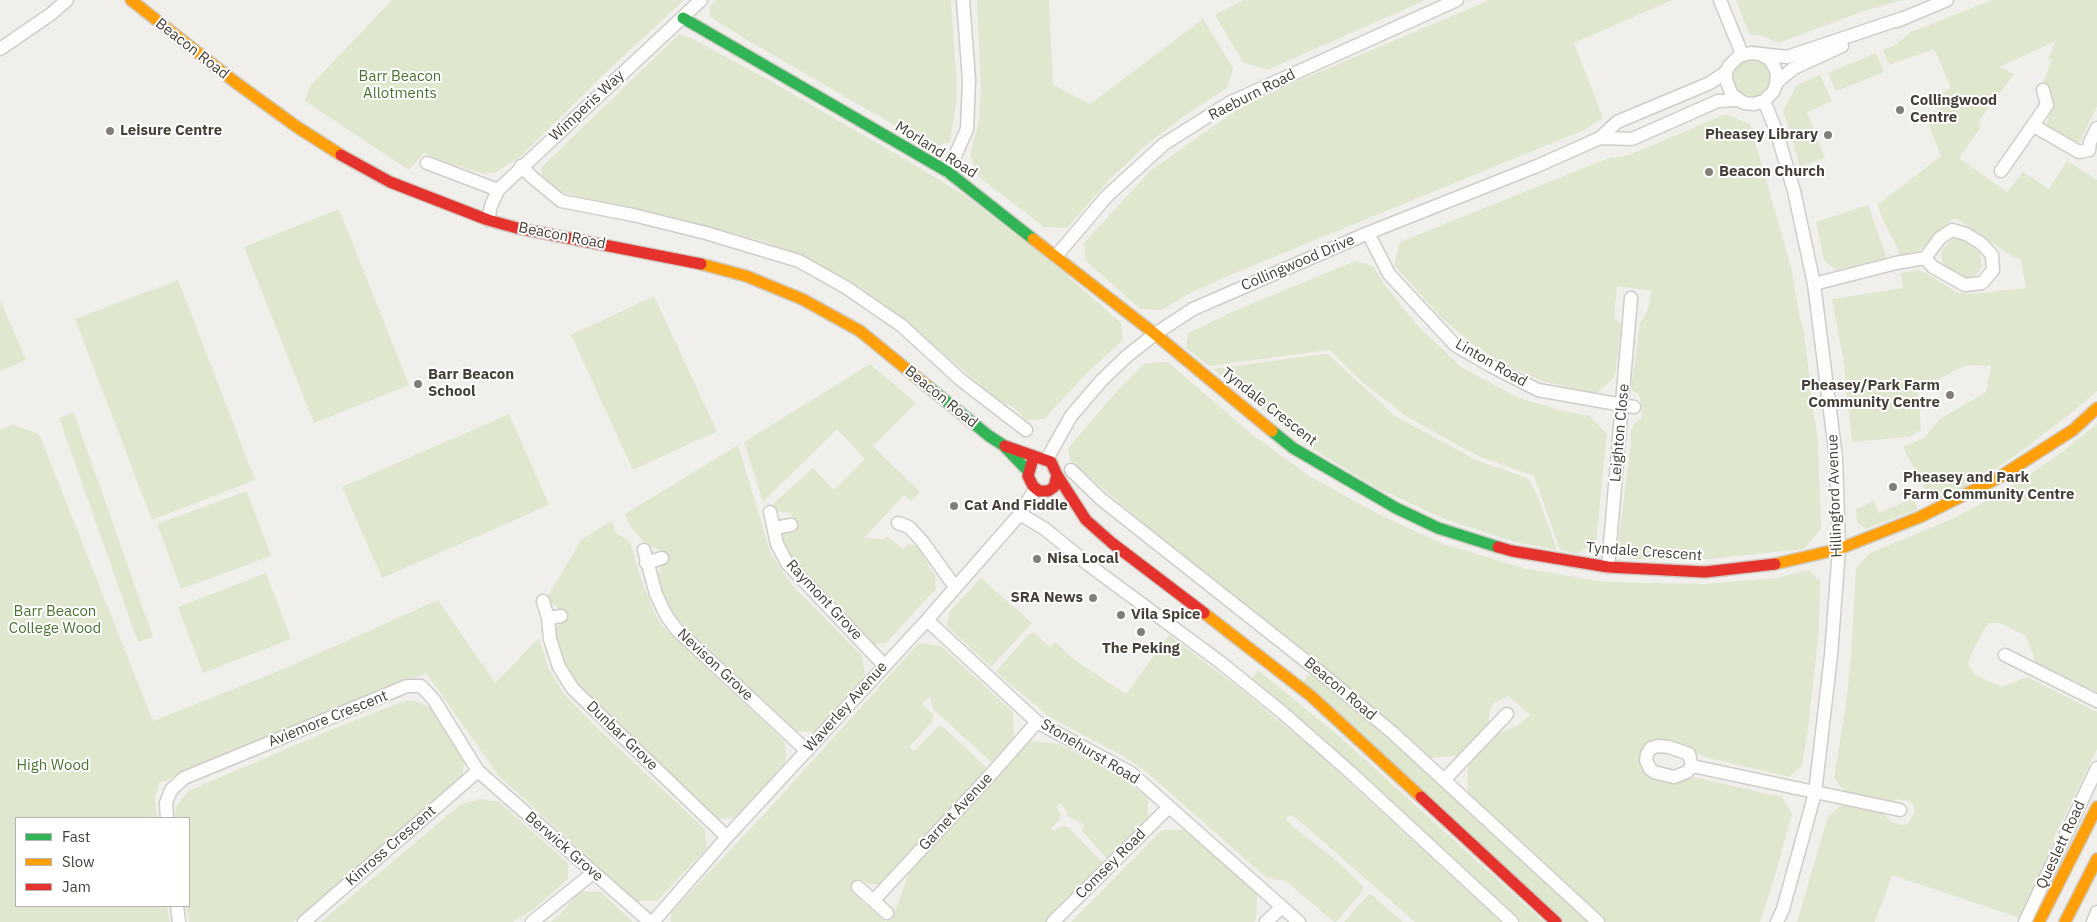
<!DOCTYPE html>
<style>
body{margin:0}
#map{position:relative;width:2097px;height:922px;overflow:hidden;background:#f1efeb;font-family:"IBM Plex Sans",sans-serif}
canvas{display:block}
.legend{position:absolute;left:15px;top:817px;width:175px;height:90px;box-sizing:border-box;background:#fff;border:1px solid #b5b3af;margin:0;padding:6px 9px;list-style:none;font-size:15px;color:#464038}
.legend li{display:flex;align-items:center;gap:10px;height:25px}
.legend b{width:25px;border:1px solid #b5b3af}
</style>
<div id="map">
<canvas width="2097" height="922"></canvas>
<ul class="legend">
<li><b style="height:6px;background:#30b455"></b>Fast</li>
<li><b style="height:6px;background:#ff9f0a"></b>Slow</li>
<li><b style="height:6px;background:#e5322d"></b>Jam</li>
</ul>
</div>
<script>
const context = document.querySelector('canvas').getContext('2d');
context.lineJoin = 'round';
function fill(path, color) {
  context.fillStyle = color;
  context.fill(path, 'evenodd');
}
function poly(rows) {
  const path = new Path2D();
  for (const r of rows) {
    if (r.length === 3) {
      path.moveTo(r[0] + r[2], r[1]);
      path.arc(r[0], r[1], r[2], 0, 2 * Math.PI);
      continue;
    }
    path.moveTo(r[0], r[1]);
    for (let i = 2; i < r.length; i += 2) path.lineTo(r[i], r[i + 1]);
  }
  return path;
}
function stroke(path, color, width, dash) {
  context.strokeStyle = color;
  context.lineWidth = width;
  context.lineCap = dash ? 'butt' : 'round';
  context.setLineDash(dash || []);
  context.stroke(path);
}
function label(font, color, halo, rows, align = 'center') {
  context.font = font + ' "IBM Plex Sans",sans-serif';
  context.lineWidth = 4;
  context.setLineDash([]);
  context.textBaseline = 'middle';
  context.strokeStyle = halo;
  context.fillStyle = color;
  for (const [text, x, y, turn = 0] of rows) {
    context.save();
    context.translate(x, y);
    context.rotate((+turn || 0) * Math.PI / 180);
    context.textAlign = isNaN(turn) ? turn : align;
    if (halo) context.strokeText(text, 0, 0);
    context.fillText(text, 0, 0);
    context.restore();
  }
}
const green = poly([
 [392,0,684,0,601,77,521,156,497,172,484,174,447,163,424,153,409,170,305,101,310,86],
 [716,0,951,0,957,88,956,104,950,142,932,147,754,44,710,17,710,6],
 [977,0,1049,0,1053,85,1090,104,1203,19,1233,68,1227,88,1184,116,1145,146,1111,178,1067,228,1044,227,979,177,970,155,979,121,981,90],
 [1243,0,1426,0,1267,70,1243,62,1215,15],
 [1490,0,1672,0,1574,43,1603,118,1584,130,1242,270,1186,295,1162,310,1140,309,1086,261,1084,243,1150,171,1215,125,1248,104,1284,87],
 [1736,0,1902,0,1861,12,1778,43,1762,36,1749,34],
 [1992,0,2097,0,2097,106,2080,142,2075,143,2046,126,2051,107,2043,82,2052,60,2048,59,2056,41,1999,67,2014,74,1979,121,1981,127,1959,158,2007,192,2023,172,2049,189,2067,161,2097,180,2097,391,2071,413,2015,456,1975,482,1932,503,1903,447,1924,438,1940,419,1986,392,1991,366,1966,365,1918,390,1921,430,1909,437,1852,442,1843,357,1832,299,1903,288,1901,273,1918,270,1926,273,1958,293,1972,294,2026,288,2021,259,2013,257,1956,218,1951,220,1918,251,1901,255,1880,214,1881,213,1877,203,1881,202,1941,156,1925,115,1947,106,1942,92,1951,88,1934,49,1889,65,1883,50,1895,45,1911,32],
 [679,34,691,38,765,78,903,158,964,195,1055,265,1121,323,1123,340,1088,372,1044,419,1026,420,1013,407,998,400,900,316,860,287,830,270,766,242,722,230,624,210,559,191,543,176,541,171,542,167],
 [1876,53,1884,72,1836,91,1828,73],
 [1752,79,19],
 [1820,75,1832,101,1807,112,1825,158,1800,167,1783,110,1797,85],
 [1726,114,1750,124,1791,267,1799,314,1803,327,1818,443,1821,529,1804,549,1699,560,1632,559,1618,545,1631,441,1631,430,1634,424,1641,418,1642,407,1639,395,1631,389,1640,323,1647,312,1652,291,1617,286,1614,318,1621,324,1615,377,1598,392,1594,393,1542,381,1505,364,1475,346,1443,319,1394,265,1397,253,1400,242,1611,157,1614,158,1629,155],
 [1868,205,1887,258,1836,270,1824,260,1816,222],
 [339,209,409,385,314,423,244,247],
 [1952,239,1961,239,1980,253,1982,266,1976,275,1965,279,1943,265,1941,256,1943,249],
 [1355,261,1373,266,1386,287,1419,327,1461,367,1519,398,1560,410,1590,416,1607,434,1596,542,1577,554,1560,550,1534,476,1480,457,1407,417,1361,381,1330,350,1209,366,1186,348,1188,333,1232,312],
 [178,280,255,480,152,520,75,319],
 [654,296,717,431,633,470,571,335],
 [0,300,26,360,0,371],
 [1322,354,1329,355,1395,416,1476,460,1528,478,1538,497,1557,550,1512,541,1447,520,1375,487,1305,444,1213,369],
 [1168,362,1249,432,1308,475,1380,515,1441,543,1527,569,1604,582,1703,584,1776,578,1809,570,1820,581,1819,629,1809,721,1802,766,1789,777,1706,757,1682,748,1660,744,1642,762,1680,781,1694,777,1782,797,1792,814,1774,879,1760,922,1605,922,1467,795,1468,761,1496,734,1517,726,1530,715,1517,703,1508,696,1493,704,1489,714,1490,724,1459,756,1429,758,1342,681,1172,548,1070,460,1068,448,1118,390,1145,363],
 [870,364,916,403,873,446,920,492,911,501,904,495,864,538,883,539,887,536,903,549,909,544,918,546,930,568,935,574,936,589,886,643,872,645,789,561,779,537,794,524,791,513,778,512,771,506,813,468,834,490,865,459,837,429,763,502,744,442],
 [74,413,153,637,138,642,59,418],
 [509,414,549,505,382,578,342,487],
 [2097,424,2097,692,2036,663,2026,636,2000,623,1990,623,1986,626,1973,650,1968,663,1974,674,2001,687,2027,677,2097,712,2097,749,2055,836,2040,875,2020,918,1892,875,1875,922,1797,922,1828,816,1842,805,1883,813,1891,822,1902,825,1908,824,1914,813,1914,808,1910,801,1897,799,1887,804,1845,792,1834,778,1845,711,1851,658,1856,568,1870,553,1952,519,2003,492,2062,452],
 [13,425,39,434,153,721,279,671,438,600,495,683,539,638,549,669,564,694,594,725,705,829,707,848,657,901,636,901,499,776,426,673,159,783,155,798,157,818,16,818,16,906,167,906,170,922,0,922,0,430],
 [738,445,771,554,793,586,862,656,865,676,816,732,794,731,673,615,665,601,657,578,660,568,668,562,663,551,647,545,632,529,625,514],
 [247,491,271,556,181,589,157,524],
 [1913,498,1918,509,1866,529,1857,522,1856,509,1874,501,1879,513],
 [612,521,616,533,630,542,642,582,658,620,665,629,782,739,785,744,786,762,734,818,714,819,578,686,561,661,555,633,557,626,566,621,567,615,546,599,582,539],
 [266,573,291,639,203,673,178,607],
 [981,578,1032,623,991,667,947,626,949,612],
 [1034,632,1050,647,1055,642,1072,658,1126,694,1169,635,1239,688,1315,751,1501,922,1415,922,1295,817,1289,815,1286,819,1295,828,1337,861,1363,886,1363,891,1336,922,1334,922,1286,881,1267,878,1144,770,1123,756,1051,718,1004,679,996,671,1029,634],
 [919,643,941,646,1013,712,1014,739,991,762,933,709,930,696,922,704,934,715,932,722,909,747,914,751,937,728,942,726,987,768,915,847,879,884,868,884,860,879,851,889,862,902,886,922,671,922,671,913,768,810],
 [1258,670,1340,737,1544,922,1521,922,1420,827,1318,736,1250,681],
 [1312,672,1383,733,1589,922,1564,922,1301,684],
 [407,700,418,702,430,708,465,759,462,779,293,922,189,922,186,906,189,906,189,818,175,818,175,814,176,807,188,791,340,726],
 [1030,741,1059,744,1120,776,1148,798,1148,821,1108,860,1082,831,1084,825,1066,815,1067,812,1060,803,1056,806,1061,815,1060,819,1051,829,1054,831,1062,826,1068,827,1104,864,1077,890,1046,922,886,922,895,911,910,871],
 [480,799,499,802,568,863,568,879,534,909,513,922,321,922,461,804],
 [1162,830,1184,830,1215,854,1254,890,1257,894,1256,919,1254,922,1071,922],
 [580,891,601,892,633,922,550,922,558,917],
 [1369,894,1372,895,1403,922,1344,922]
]);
const street = poly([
 [1720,0,1742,54],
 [1897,21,1947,0],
 [0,49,51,14,67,0],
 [1760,54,1769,59,1774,66,1777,74,1776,85,1773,92,1764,101,1754,104,1744,103,1732,95,1726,80,1726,72,1729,66,1739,56,1751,53,1787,57,1903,18],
 [1777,82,1794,68,1842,46],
 [1764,101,1776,130,1794,191,1814,284,1836,458,1839,549,1831,655,1815,793,1783,909,1777,922],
 [2034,126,2079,152,2089,150],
 [1600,138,1632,139,1718,101,1738,100],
 [2089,150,2090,142,2097,128],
 [427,163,498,190],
 [521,166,532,177,561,201,633,215,706,233,799,261,847,288,902,326,961,380,1026,430],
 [2001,171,2047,105,2043,90],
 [948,172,967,129,969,80,963,0],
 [488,220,491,206,498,190,701,0],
 [1368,233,1389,274,1455,345,1493,367,1538,390,1634,407],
 [1057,255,1107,196,1164,144,1229,103,1457,0],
 [1814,284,1896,263,1925,258,1940,238,1952,230,1966,234,1982,244,1992,255,1993,270,1982,283,1965,285,1933,267,1925,258],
 [1047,459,1071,416,1102,380,1127,356,1155,334,1193,309,1368,233,1537,166,1600,138,1617,122,1710,83,1726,72],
 [1071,470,1101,499,1321,673,1393,733,1598,922],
 [770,512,777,544,787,563,884,665],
 [1020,514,1045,529,1089,565,1220,662,1283,713,1350,772,1512,922],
 [898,523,909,527,922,541,955,587],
 [774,528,791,525],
 [644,550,656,594,666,615,676,629,807,751],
 [646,563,662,558],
 [1608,567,1631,298],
 [543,601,548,618,550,639,559,667,573,689,727,837],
 [548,618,561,616],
 [927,620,1037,722,1131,773,1299,922],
 [2005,655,2097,701],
 [1692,766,1689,754,1669,747,1658,746,1651,748,1647,754,1646,760,1650,769,1654,772,1674,777,1687,772,1692,766,1900,810],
 [1445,779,1507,714],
 [167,818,166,803,171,790,184,778,407,686,421,686,434,700,478,771,650,922],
 [858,887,887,913],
 [874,900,994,771,1037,722],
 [177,906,179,922],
 [304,922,478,771],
 [532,922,593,873],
 [653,922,727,837,927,620,1020,514,1035,489],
 [1053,922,1169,807],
 [1266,922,1282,907],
 [2025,922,2097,768],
 [2093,922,2097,912]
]);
const fast = poly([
 [683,18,948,172,1033,239],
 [926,385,989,436,1003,445,1028,471],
 [1272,431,1293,448,1396,508,1438,528,1498,547]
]);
const slow = poly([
 [131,0,235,82,297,127,341,155],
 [1033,239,1155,334,1272,431],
 [701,264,746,276,802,299,860,331,926,385],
 [1775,564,1839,549,1920,517,1998,478,2073,430,2097,408],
 [1204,613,1311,696,1421,797],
 [2039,922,2097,807],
 [2065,922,2097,859]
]);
const jam = poly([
 [341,155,390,182,488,220,517,228,701,264],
 [1005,446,1051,462,1057,475,1086,520,1112,543,1204,613],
 [1032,462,1028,476,1033,486,1039,491,1048,491,1054,487,1057,475],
 [1498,547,1512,551,1608,567,1705,572,1775,564],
 [1421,797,1556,922]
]);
const markers = [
 [1900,110,5,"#827d77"],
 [110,131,5,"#827d77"],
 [1828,135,5,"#827d77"],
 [1709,172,5,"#827d77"],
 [418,384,5,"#827d77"],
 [1950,395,5,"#827d77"],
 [1893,487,5,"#827d77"],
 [954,506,5,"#827d77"],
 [1037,559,5,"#827d77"],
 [1093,598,5,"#827d77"],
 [1121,615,5,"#827d77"],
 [1141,632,5,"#827d77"]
];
const streetNames = [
 ["Beacon Road",192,49,38],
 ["Raeburn Road",1252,95,-27],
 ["Wimperis Way",587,106,-43],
 ["Morland Road",936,150,32],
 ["Beacon Road",562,236,11],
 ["Collingwood Drive",1298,263,-23],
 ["Linton Road",1491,363,30],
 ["Beacon Road",941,397,39],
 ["Tyndale Crescent",1269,407,38],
 ["Leighton Close",1620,433,-85],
 ["Hillingford Avenue",1835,496,-92],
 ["Tyndale Crescent",1644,552,4],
 ["Raymont Grove",824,600,47],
 ["Nevison Grove",715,665,43],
 ["Beacon Road",1340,689,40],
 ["Waverley Avenue",846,707,-48],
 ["Aviemore Crescent",328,719,-22],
 ["Dunbar Grove",622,736,44],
 ["Stonehurst Road",1090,752,31],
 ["Garnet Avenue",956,812,-47],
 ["Queslett Road",2061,845,-65],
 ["Kinross Crescent",391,846,-41],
 ["Berwick Grove",564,847,41],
 ["Comsey Road",1111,864,-45]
];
const parkNames = [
 ["Barr Beacon",400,77],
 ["Allotments",400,94],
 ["Barr Beacon",55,612],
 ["College Wood",55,629],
 ["High Wood",53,766]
];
const poiNames = [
 ["Collingwood",1910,101],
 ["Centre",1910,118],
 ["Leisure Centre",120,131],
 ["Pheasey Library",1818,135,"right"],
 ["Beacon Church",1719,172],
 ["Barr Beacon",428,375],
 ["School",428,392],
 ["Pheasey/Park Farm",1940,386,"right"],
 ["Community Centre",1940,403,"right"],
 ["Pheasey and Park",1903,478],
 ["Farm Community Centre",1903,495],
 ["Cat And Fiddle",964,506],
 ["Nisa Local",1047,559],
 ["SRA News",1083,598,"right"],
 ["Vila Spice",1131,615],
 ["The Peking",1141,649,"center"]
];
fill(green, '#dfe8ce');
stroke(street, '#cfcdc9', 15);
stroke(fast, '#cfcbc3', 14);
stroke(slow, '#cfcbc3', 14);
stroke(jam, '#cfcbc3', 14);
stroke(street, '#fdfdfc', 12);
stroke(fast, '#30b455', 11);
stroke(slow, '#ff9f0a', 11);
stroke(jam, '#e5322d', 11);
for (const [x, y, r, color] of markers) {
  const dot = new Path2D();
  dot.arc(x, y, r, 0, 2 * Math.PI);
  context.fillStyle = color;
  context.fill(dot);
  stroke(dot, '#fff', 2);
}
label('15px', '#464038', '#fff', streetNames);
label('15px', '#4c7231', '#fff', parkNames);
label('bold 15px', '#464038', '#fff', poiNames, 'left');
</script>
